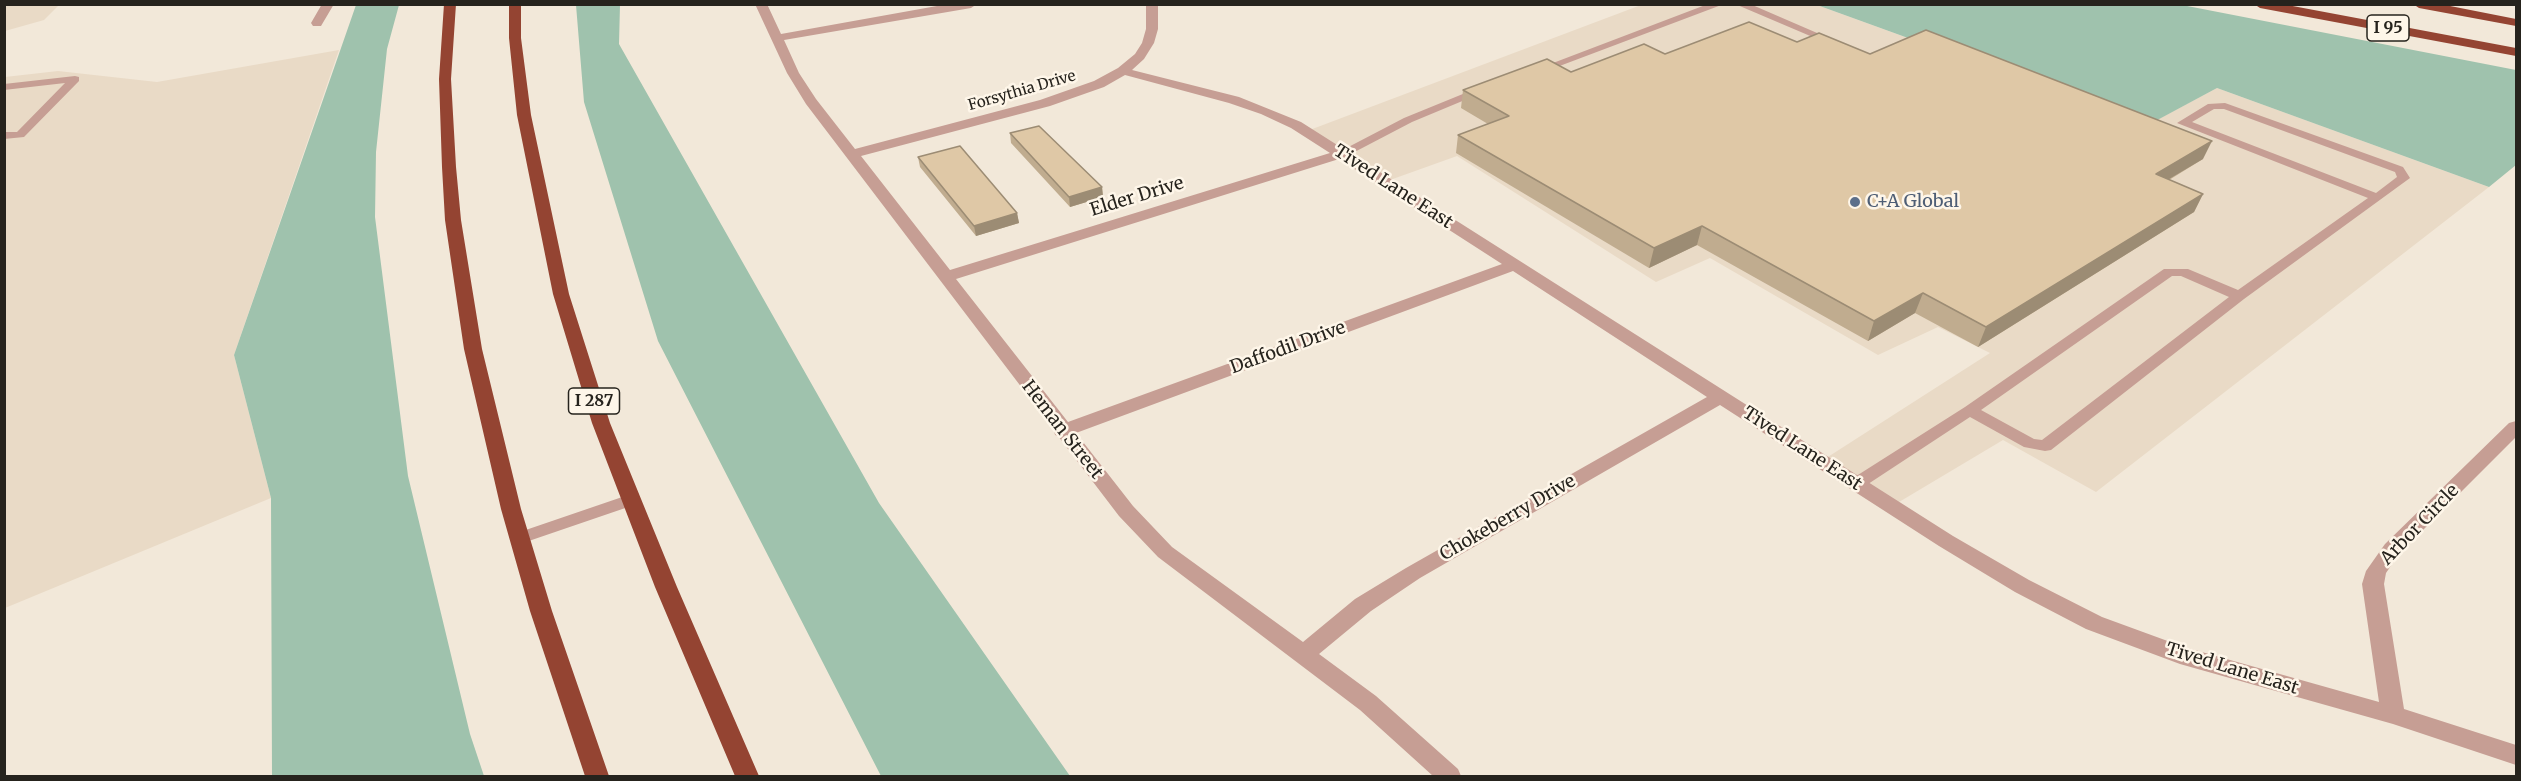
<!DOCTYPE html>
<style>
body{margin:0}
#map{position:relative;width:2521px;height:781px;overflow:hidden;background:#f2e8d9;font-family:Merriweather,serif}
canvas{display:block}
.frame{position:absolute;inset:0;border:6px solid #26231d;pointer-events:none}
</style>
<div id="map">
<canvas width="2521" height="781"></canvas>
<div class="frame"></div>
</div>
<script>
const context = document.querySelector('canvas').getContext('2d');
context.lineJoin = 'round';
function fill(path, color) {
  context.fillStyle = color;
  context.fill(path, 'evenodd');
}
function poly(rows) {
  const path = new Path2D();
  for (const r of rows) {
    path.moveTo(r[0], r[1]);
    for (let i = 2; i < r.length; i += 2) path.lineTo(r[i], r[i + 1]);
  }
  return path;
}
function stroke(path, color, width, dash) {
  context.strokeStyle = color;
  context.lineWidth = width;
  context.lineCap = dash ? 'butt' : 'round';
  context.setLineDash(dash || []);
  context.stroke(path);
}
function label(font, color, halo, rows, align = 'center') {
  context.font = font + ' Merriweather,serif';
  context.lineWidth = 5;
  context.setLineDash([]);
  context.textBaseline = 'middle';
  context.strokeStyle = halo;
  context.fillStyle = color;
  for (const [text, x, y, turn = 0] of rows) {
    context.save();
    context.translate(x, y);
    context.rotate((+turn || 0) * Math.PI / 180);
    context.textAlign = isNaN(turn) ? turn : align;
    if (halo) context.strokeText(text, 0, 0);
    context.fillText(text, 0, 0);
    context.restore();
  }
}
const built = poly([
 [5,4,59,4,59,5,44,20,5,31],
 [1641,5,1817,5,2147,125,2217,88,2489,187,2096,492,2003,440,1889,508,1820,462,1990,353,1938,327,1878,355,1710,258,1656,282,1457,156,1390,180,1307,131],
 [339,50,234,355,271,498,5,608,5,77,58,71,157,82]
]);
const green = poly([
 [356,5,399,5,387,49,376,152,375,217,408,476,470,734,484,776,272,776,271,498,234,355],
 [576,5,620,5,619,44,879,503,1070,776,881,776,658,341,584,102],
 [1817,5,2182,5,2516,70,2516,165,2489,187,2217,88,2148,125]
]);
const service = poly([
 [1708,4,1724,4,1541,73,1537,74,1532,71,1708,4],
 [1735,4,1750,4,1831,39,1822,41,1735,4],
 [75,76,79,77,79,81,24,137,4,139,4,132,17,132,65,83,4,90,4,84,75,76],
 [1480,87,1484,88,1484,92,1412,122,1345,157,1341,158,1335,154,1404,118,1480,87],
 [2225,103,2403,167,2410,178,2244,299,2051,450,2045,451,2024,447,1970,417,1862,488,1850,488,1848,484,1850,480,1965,407,2164,269,2188,269,2238,290,2368,198,2177,123,2208,104,2225,103],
 [2214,109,2224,109,2395,172,2397,177,2376,193,2192,122,2214,109],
 [2172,276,2181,276,2229,297,2042,440,2034,439,1981,410,2172,276],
 [631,494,637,496,639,500,637,504,520,544,514,542,512,538,514,534,631,494]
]);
const minor = poly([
 [322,4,334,4,321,26,313,26,311,23,322,4],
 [755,4,767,4,781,34,948,4,977,4,971,8,784,40,799,73,816,99,855,149,1040,100,1094,81,1118,68,1135,54,1142,43,1146,29,1146,4,1158,4,1158,29,1154,43,1144,59,1132,70,1239,97,1301,122,1953,536,2029,580,2102,617,2184,647,2379,702,2362,584,2366,571,2385,544,2509,423,2516,421,2516,437,2399,554,2386,573,2384,584,2404,709,2516,745,2516,765,2393,724,2180,664,2086,629,2015,592,1939,546,1720,405,1420,578,1371,611,1319,654,1376,696,1458,769,1461,776,1433,776,1360,710,1158,557,1119,516,1058,436,1055,435,1054,430,806,104,787,73,755,4],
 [1125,75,1229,103,1261,114,1291,128,1330,153,950,270,861,156,1050,106,1104,87,1125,75],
 [1339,159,1502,264,1068,422,956,279,1339,159],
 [1513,271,1707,397,1406,568,1355,599,1303,642,1172,547,1133,506,1076,433,1513,271]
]);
const motorway = poly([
 [444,4,456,4,451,79,456,167,461,220,482,349,521,509,552,611,609,776,585,776,530,611,501,509,464,349,445,220,442,167,439,79,444,4],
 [509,4,521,4,521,38,531,115,569,294,610,423,677,587,759,776,735,776,655,587,592,423,553,294,517,115,509,38,509,4],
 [2254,4,2282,4,2516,48,2516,56,2260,8,2254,4],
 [2413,4,2440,4,2516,19,2516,26,2419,8,2413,4]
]);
const wall = poly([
 [1797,42,1870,54,2203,159,2169,180,2203,194,2194,212,1978,347,1915,313,1868,341,1697,245,1649,268,1456,153,1458,135,1488,124,1461,108,1463,90,1571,72,1665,54],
 [1010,133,1102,187,1103,197,1070,207,1011,143],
 [918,157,1017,213,1019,223,976,236,920,167]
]);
const shadedWall = poly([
 [2212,141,2203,159,2147,192,2156,174],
 [1102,187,1103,197,1070,207,1069,197],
 [2203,194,2194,212,1978,347,1986,327],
 [1017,213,1019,223,976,236,974,226],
 [1702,226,1697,245,1649,268,1654,248],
 [1923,293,1915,313,1868,341,1874,321]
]);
const building = poly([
 [1749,22,1797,42,1819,33,1870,54,1926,30,2212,141,2156,174,2203,194,1986,327,1923,293,1874,321,1702,226,1654,248,1458,135,1509,116,1463,90,1547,59,1571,72,1644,44,1665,54,1749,22],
 [1039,126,1102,187,1069,197,1010,133,1039,126],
 [960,146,1017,213,974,226,918,157,960,146]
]);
const markers = [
 [1855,202,6,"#5c6f8a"]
];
const farStreetnames = [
 ["Forsythia Drive",1022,91,-16]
];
const shields = [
 [2388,28,42],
 [594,401,51]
];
const shieldNames = [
 ["I 95",2388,28],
 ["I 287",594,401]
];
const streetNames = [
 ["Tived Lane East",1393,187,33],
 ["Elder Drive",1137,197,-17],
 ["Daffodil Drive",1288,348,-20],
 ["Heman Street",1062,430,52],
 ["Tived Lane East",1802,449,33],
 ["Chokeberry Drive",1508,518,-30],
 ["Arbor Circle",2420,525,-46],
 ["Tived Lane East",2232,669,17]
];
const serviceNames = [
 ["C+A Global",1867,202]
];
fill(built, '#e9dac6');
fill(green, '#9fc2ad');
fill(service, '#c69e94');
fill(minor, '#c69e94');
fill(motorway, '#944432');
fill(wall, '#c0ac8f');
fill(shadedWall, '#9c8c74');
fill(building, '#dfc8a6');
stroke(building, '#9c8c74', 1.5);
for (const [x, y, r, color] of markers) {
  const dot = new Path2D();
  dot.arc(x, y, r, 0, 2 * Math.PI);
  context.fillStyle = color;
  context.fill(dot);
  stroke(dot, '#fef6e9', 2);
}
label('15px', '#26231d', '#fef6e9', farStreetnames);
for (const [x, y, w] of shields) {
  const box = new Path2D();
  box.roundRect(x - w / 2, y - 13, w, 26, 4.5);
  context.fillStyle = '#fef6e9';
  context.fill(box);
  stroke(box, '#26231d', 1.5);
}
label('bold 16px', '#26231d', null, shieldNames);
label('18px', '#26231d', '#fef6e9', streetNames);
label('18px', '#4e5e75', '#fef6e9', serviceNames, 'left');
</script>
